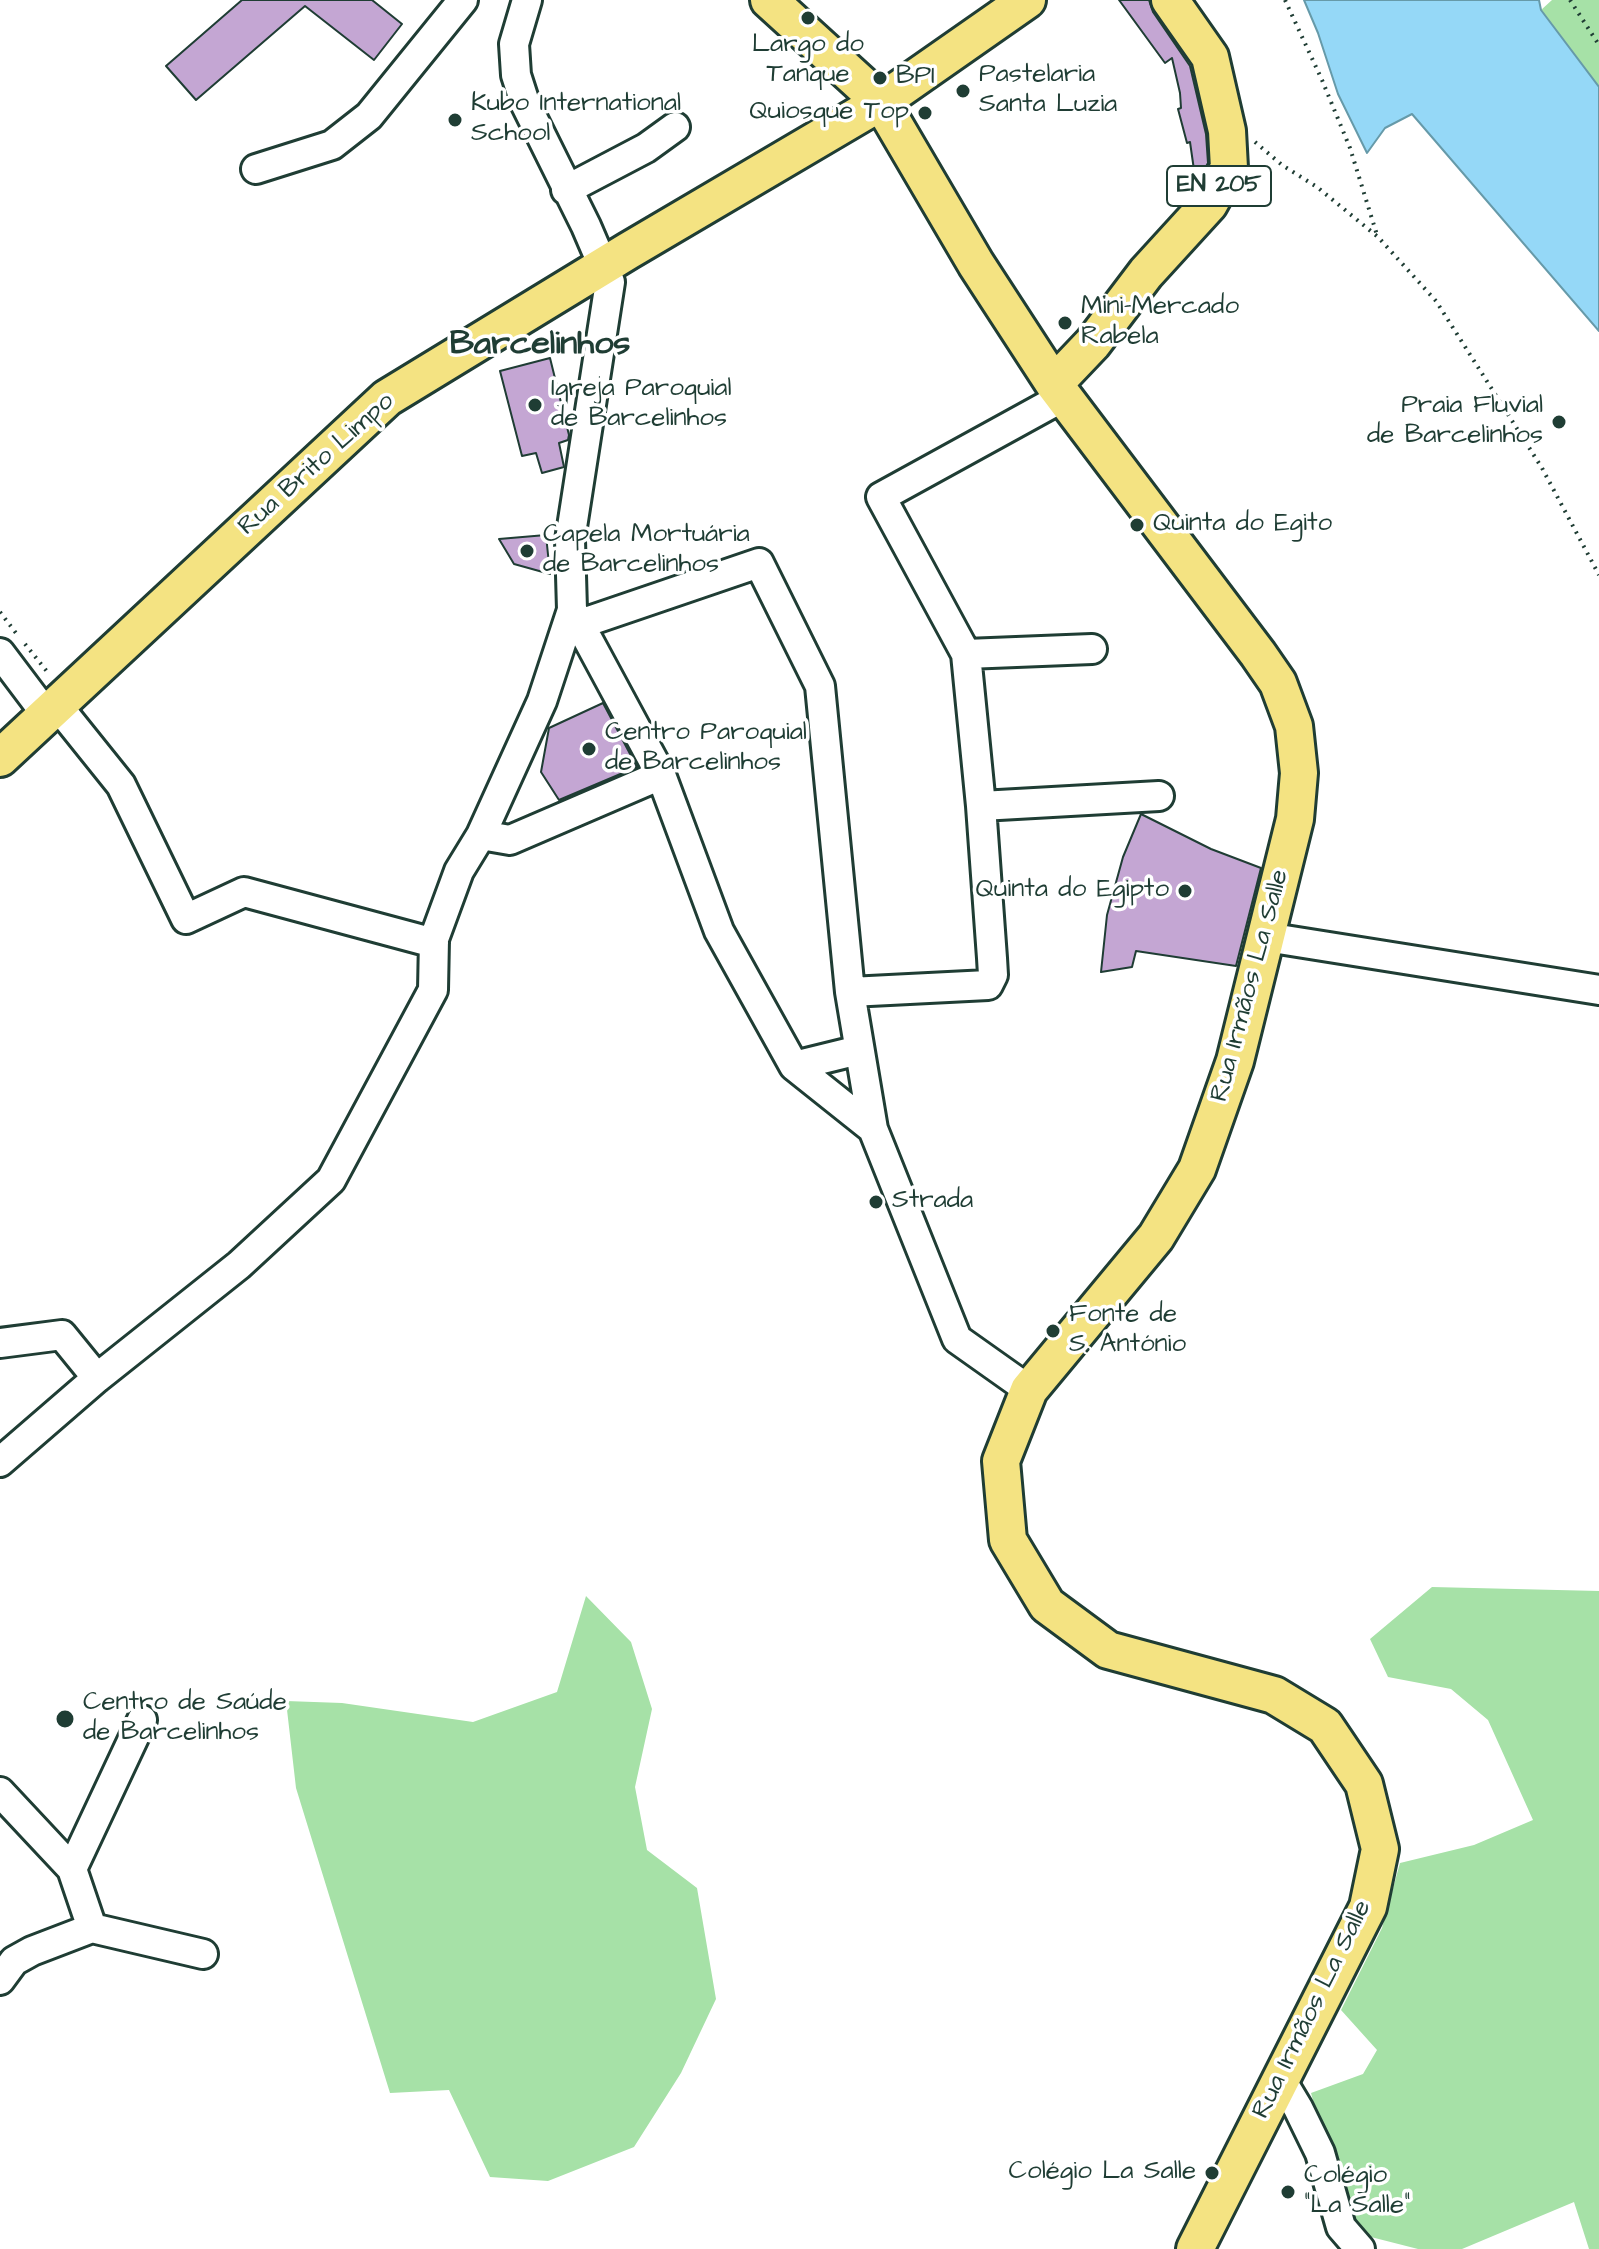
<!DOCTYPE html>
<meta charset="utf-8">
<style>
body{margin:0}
canvas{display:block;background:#fff}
</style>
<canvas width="1599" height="2249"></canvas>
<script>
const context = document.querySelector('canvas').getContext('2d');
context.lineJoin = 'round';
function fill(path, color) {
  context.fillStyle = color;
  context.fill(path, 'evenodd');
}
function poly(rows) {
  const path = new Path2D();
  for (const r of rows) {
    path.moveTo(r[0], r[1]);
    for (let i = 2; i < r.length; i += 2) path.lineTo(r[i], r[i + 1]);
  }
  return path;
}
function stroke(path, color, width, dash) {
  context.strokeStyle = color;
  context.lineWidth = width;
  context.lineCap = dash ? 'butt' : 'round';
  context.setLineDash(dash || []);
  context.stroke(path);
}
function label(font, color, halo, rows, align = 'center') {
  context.font = font + ' "Architects Daughter",sans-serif';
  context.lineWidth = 7;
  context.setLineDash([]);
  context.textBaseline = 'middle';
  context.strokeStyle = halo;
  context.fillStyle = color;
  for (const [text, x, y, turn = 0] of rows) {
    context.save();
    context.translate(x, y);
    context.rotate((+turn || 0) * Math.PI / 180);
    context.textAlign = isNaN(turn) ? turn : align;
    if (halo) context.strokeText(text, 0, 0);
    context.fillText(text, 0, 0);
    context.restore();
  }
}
const green = poly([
 [1552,0,1599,0,1599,87,1541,10],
 [1432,1587,1599,1591,1599,2249,1589,2249,1574,2202,1462,2249,1418,2249,1367,2236,1344,2214,1311,2093,1363,2074,1377,2050,1341,2010,1382,1928,1400,1863,1474,1845,1533,1820,1488,1720,1451,1689,1388,1677,1370,1639],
 [586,1596,631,1642,652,1709,635,1787,647,1850,697,1888,716,1999,681,2073,634,2147,548,2181,490,2177,449,2090,390,2093,296,1788,286,1701,342,1703,473,1722,557,1692]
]);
const water = poly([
 [1304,0,1539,0,1541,10,1599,87,1599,331,1412,114,1385,128,1367,153,1338,94,1318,33,1304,0]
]);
const building = poly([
 [242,0,372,0,402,24,374,60,305,6,196,100,166,66,242,0],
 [1119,0,1149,0,1153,12,1190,66,1206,134,1208,163,1193,189,1185,180,1194,170,1190,142,1187,143,1178,109,1181,108,1180,93,1172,58,1165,63,1119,0],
 [550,358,569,435,568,440,559,443,564,467,542,473,536,453,522,456,500,371,550,358],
 [546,535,550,574,514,564,499,539,546,535],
 [603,703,637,767,559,800,541,772,549,728,603,703],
 [1141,814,1211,849,1261,868,1236,966,1136,951,1132,967,1101,972,1107,915,1123,857,1141,814]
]);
const path = poly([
 [1285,0,1322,80,1350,148,1377,235],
 [1570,0,1599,45],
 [1255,142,1282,165,1317,187,1378,237,1436,301,1542,468,1599,575],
 [0,612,19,637],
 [25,644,49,674]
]);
const minor = poly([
 [527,0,514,44,516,75,525,103,586,226,610,282,570,540,572,610,661,775,719,931,794,1066,873,1129,957,1339,1029,1390],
 [256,169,332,145,369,116,463,0],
 [566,190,646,148,675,127],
 [580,624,759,563,820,686,850,992,988,985,993,975,992,958,981,806,966,654,1092,649],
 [0,653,46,714],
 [966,654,881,497,1063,397],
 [56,704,121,785,186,919,244,892,434,943],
 [981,806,1159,796],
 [481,835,510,840,661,775],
 [1266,937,1599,990],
 [850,992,873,1129],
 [794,1066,859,1050],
 [0,1343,62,1335,97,1378],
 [0,1462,97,1378,239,1265,331,1180,433,990,434,939,459,871,481,835,542,701,572,610],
 [0,1792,72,1869,92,1928],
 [72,1869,142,1720],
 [0,1980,14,1961,32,1951,92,1928,203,1954],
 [1280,2078,1298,2108,1320,2153,1341,2227,1360,2249]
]);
const major = poly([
 [769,0,881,102,976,264,1054,384,1258,654,1278,683,1294,726,1299,773,1295,819,1235,1061,1197,1169,1156,1237,1029,1390,1001,1461,1008,1540,1047,1605,1108,1650,1274,1695,1325,1726,1364,1784,1380,1849,1368,1907,1195,2249],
 [1054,384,1093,343,1146,273,1209,204,1229,168,1227,131,1210,57,1170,0],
 [0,758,387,398,628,251,881,102,1027,0]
]);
const markers = [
 [808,18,8,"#1f3d34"],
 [880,78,8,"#1f3d34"],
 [963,91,8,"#1f3d34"],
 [925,113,8,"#1f3d34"],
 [455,120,8,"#1f3d34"],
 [1065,323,8,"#1f3d34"],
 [535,405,8,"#1f3d34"],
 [1559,422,8,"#1f3d34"],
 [1137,525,8,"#1f3d34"],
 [527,551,8,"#1f3d34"],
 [589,749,8,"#1f3d34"],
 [1185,891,8,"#1f3d34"],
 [876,1202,8,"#1f3d34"],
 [1053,1331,8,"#1f3d34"],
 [65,1719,10,"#1f3d34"],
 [1212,2173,8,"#1f3d34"],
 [1288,2192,8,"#1f3d34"]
];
const shields = [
 [1219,186,104]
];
const shieldNames = [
 ["EN 205",1219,186]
];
const poiNames = [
 ["Largo do",808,46,"center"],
 ["Tanque",808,76,"center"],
 ["Pastelaria",979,76],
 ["Santa Luzia",979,106],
 ["BPI",896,78],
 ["Kubo International",471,105],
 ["School",471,135],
 ["Quiosque Top",909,113,"right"],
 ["Mini-Mercado",1081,308],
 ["Rabela",1081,338],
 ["Igreja Paroquial",551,390],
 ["de Barcelinhos",551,420],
 ["Praia Fluvial",1543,407,"right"],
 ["de Barcelinhos",1543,437,"right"],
 ["Quinta do Egito",1153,525],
 ["Capela Mortuária",543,536],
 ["de Barcelinhos",543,566],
 ["Centro Paroquial",605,734],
 ["de Barcelinhos",605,764],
 ["Quinta do Egipto",1169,891,"right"],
 ["Strada",892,1202],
 ["Fonte de",1069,1316],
 ["S. António",1069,1346],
 ["Centro de Saúde",83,1704],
 ["de Barcelinhos",83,1734],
 ["Colégio La Salle",1196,2173,"right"],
 ["Colégio",1304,2177],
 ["\"La Salle\"",1304,2207]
];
const streetNames = [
 ["Rua Brito Limpo",317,465,-42],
 ["Rua Irmãos La Salle",1251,986,-75],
 ["Rua Irmãos La Salle",1313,2010,-64]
];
const districtNames = [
 ["Barcelinhos",540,346]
];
fill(green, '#a6e1a7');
fill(water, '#95d8f7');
stroke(water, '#669aa9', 2);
fill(building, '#c4a6d3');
stroke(building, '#1f3d34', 2);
stroke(minor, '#1f3d34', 34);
stroke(major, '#1f3d34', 42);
stroke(path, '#1f3d34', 4, [2, 6]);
stroke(minor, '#fff', 28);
stroke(major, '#f4e382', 36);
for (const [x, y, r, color] of markers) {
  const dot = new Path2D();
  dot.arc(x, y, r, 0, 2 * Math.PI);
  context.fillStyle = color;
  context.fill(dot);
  stroke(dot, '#fff', 3);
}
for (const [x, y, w] of shields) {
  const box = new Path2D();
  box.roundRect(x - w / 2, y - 20, w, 40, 6);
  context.fillStyle = '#fff';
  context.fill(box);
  stroke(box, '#1f3d34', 2);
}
label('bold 24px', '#1f3d34', null, shieldNames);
label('26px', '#1f3d34', '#fff', poiNames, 'left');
label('26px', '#1f3d34', '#fff', streetNames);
label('bold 34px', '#1f3d34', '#fff', districtNames);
</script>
